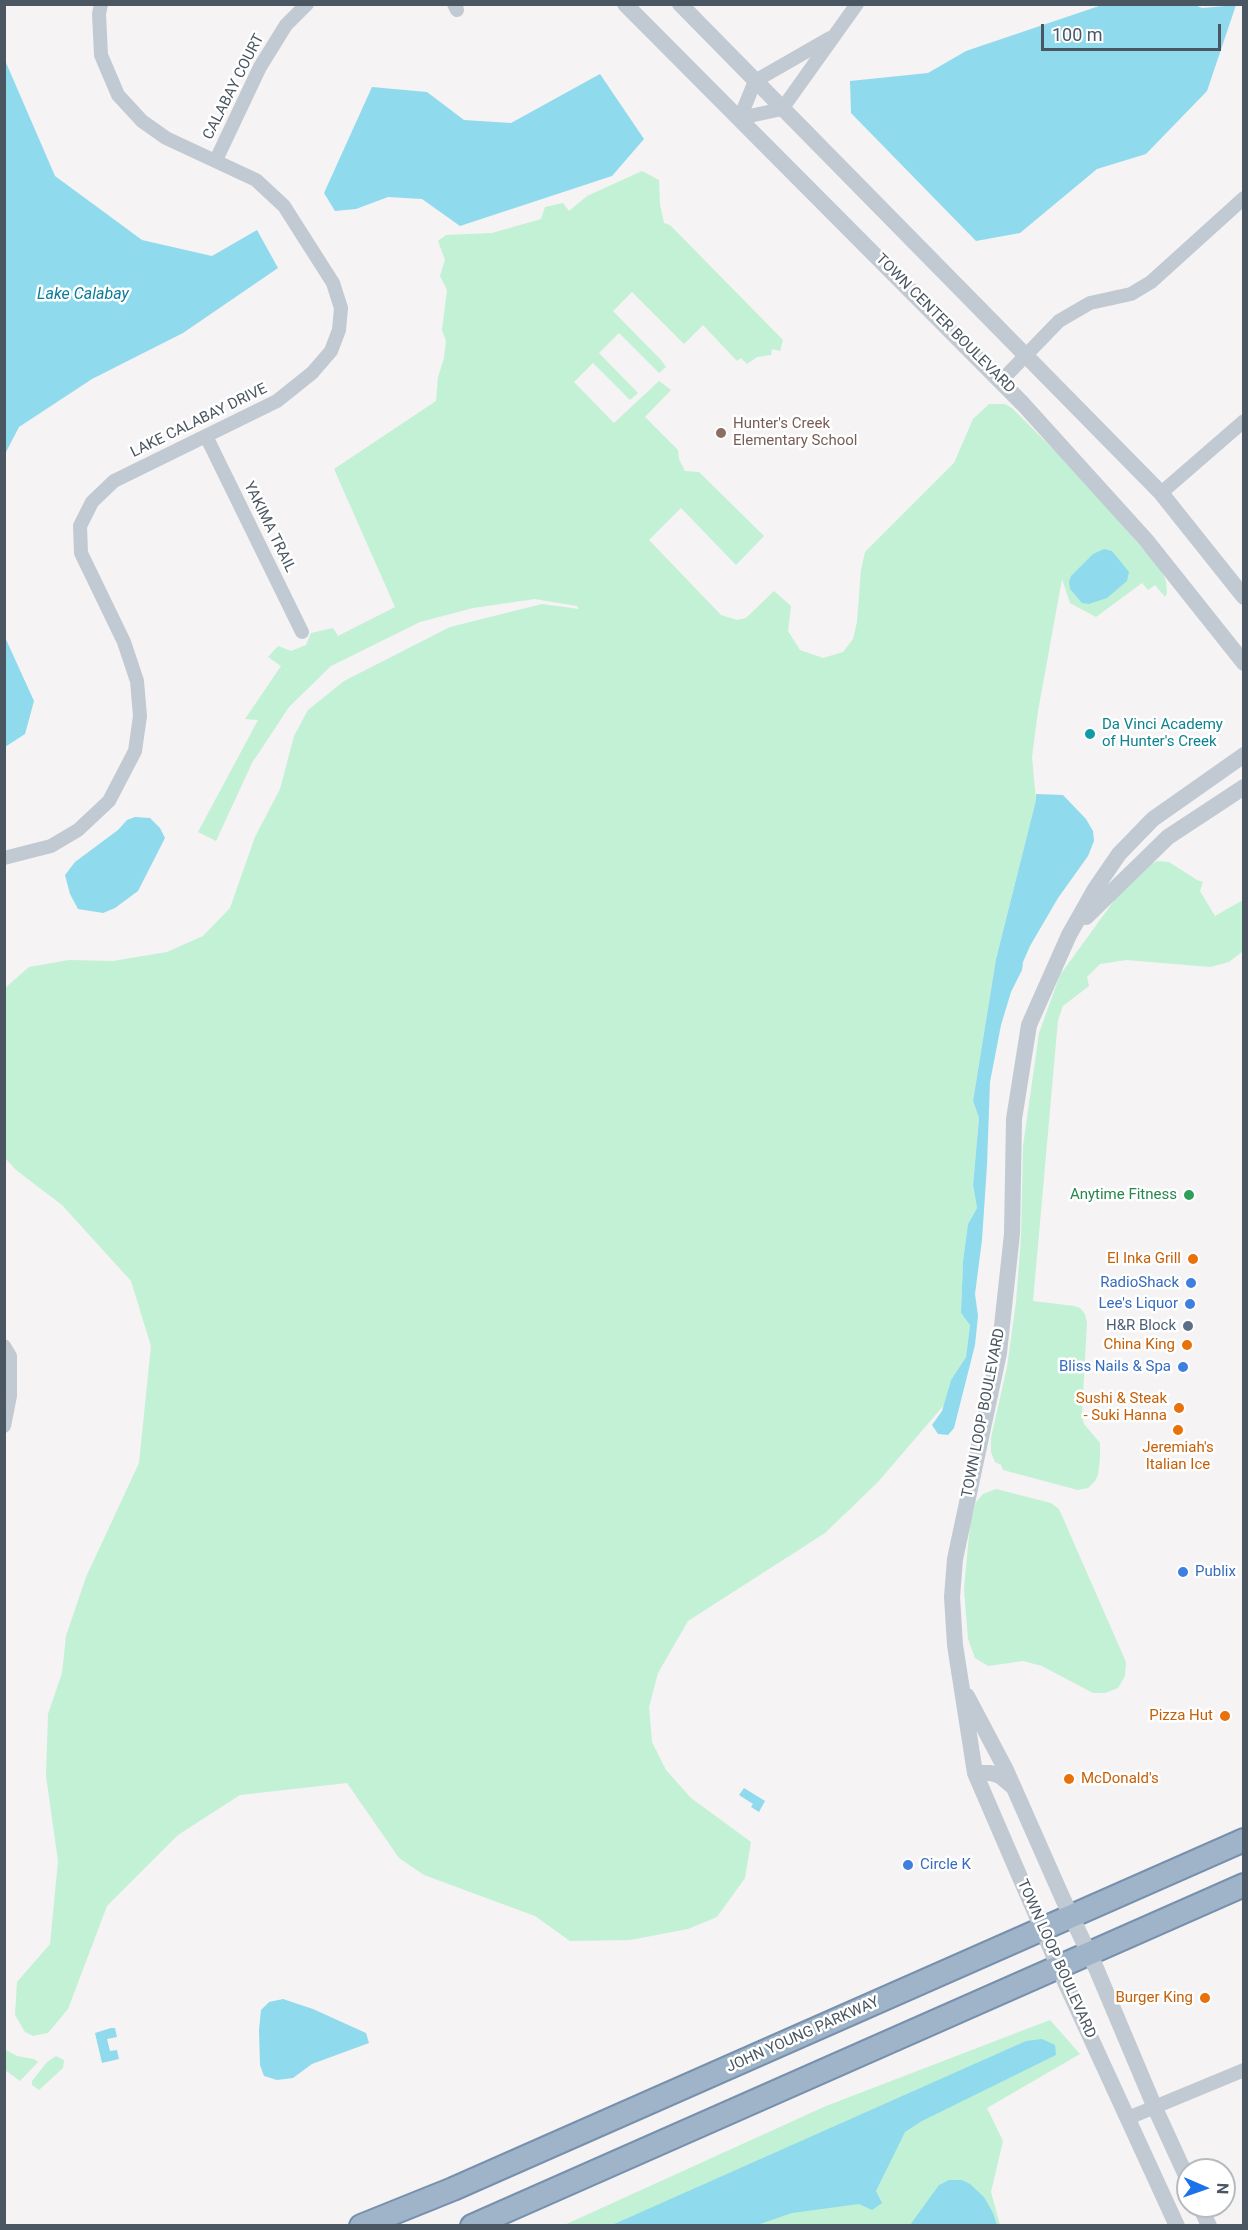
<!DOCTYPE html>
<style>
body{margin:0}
#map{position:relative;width:1248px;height:2230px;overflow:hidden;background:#f5f3f3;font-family:Roboto,sans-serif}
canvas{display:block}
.frame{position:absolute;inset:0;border:6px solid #4a5661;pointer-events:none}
.north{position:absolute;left:1176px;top:2158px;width:60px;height:60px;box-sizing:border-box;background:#fff;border:2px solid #b7bbc0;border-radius:50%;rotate:92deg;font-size:16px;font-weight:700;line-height:24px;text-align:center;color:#4a5661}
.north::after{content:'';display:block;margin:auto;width:21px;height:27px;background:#1a73e8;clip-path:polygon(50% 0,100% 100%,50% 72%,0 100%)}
.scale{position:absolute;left:1041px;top:24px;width:180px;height:27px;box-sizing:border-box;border:3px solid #4a5661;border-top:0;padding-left:8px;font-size:18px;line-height:21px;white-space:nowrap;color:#4a5661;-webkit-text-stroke:4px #fff;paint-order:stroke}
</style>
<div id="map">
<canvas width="1248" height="2230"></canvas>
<div class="frame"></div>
<div class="north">N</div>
<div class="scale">100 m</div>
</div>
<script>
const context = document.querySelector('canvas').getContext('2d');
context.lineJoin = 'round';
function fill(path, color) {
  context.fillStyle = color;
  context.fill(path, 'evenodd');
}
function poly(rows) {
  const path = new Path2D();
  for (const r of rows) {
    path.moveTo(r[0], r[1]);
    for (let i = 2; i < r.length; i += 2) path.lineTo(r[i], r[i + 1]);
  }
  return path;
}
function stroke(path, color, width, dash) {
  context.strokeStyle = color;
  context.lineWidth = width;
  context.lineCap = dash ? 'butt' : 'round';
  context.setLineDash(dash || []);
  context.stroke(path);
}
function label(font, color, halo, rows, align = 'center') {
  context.font = font + ' Roboto,sans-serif';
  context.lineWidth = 5;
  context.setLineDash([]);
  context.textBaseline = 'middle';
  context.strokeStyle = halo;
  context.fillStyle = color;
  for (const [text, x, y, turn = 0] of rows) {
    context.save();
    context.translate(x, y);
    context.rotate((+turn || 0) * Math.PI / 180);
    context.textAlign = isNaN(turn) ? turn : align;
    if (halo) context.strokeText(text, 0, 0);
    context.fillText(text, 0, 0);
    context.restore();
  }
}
const green = poly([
 [642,171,659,180,660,204,664,223,670,225,783,340,780,351,772,349,771,355,757,357,747,364,741,358,737,361,703,325,684,344,632,292,613,311,661,360,666,367,659,373,619,333,599,353,638,393,630,400,593,363,574,382,614,423,659,381,671,390,645,417,678,450,679,459,685,471,699,472,764,536,736,565,681,508,649,540,721,615,737,620,746,618,774,591,791,606,788,631,800,650,823,658,843,652,853,639,857,622,861,570,865,552,954,463,973,419,989,404,1005,404,1012,408,1070,466,1110,511,1161,570,1166,581,1167,593,1165,597,1155,585,1148,590,1142,583,1096,617,1070,603,1062,579,1038,711,1032,757,1036,800,996,959,973,1101,979,1118,973,1185,977,1208,968,1224,963,1261,961,1313,970,1324,966,1357,951,1380,944,1405,878,1482,825,1533,688,1621,658,1673,649,1707,652,1742,666,1770,691,1798,751,1842,745,1878,717,1917,688,1929,630,1940,570,1941,535,1916,424,1875,399,1858,347,1783,240,1795,178,1835,107,1906,68,2009,48,2033,33,2036,25,2032,15,2015,17,1982,50,1944,58,1861,46,1776,48,1714,62,1673,66,1636,86,1577,139,1463,151,1346,131,1281,62,1205,16,1170,5,1158,5,988,29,967,69,960,113,961,167,952,203,936,230,908,255,837,280,789,294,736,308,710,344,681,450,627,542,604,579,609,577,606,535,599,473,608,420,622,331,666,289,707,252,763,216,841,198,832,258,720,245,719,281,666,268,657,278,646,291,651,306,645,311,633,333,628,338,636,395,607,334,469,436,401,438,377,444,358,446,341,442,330,447,290,440,276,445,260,438,241,446,235,492,233,541,219,545,207,563,203,569,211,587,196],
 [1158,861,1169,862,1197,880,1203,882,1200,891,1215,916,1243,900,1243,951,1229,962,1210,967,1126,960,1100,964,1087,977,1089,986,1063,1006,1058,1020,1033,1301,1074,1306,1080,1308,1085,1314,1087,1323,1082,1414,1084,1424,1100,1443,1100,1458,1098,1475,1095,1481,1088,1488,1078,1490,1003,1470,1001,1465,995,1462,991,1452,991,1438,1007,1367,1016,1302,1021,1237,1023,1146,1039,1033,1060,975,1121,891,1146,866],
 [996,1489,1051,1503,1059,1509,1126,1662,1125,1676,1118,1688,1105,1693,1093,1693,1042,1666,1023,1661,988,1666,975,1658,968,1639,964,1589,970,1524,976,1502,983,1494],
 [1050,2020,1080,2054,987,2108,1003,2141,991,2192,1000,2225,562,2226,826,2106],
 [6,2050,17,2056,34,2059,38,2062,20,2081,5,2070,5,2051],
 [56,2056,64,2060,63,2068,39,2090,32,2085,32,2081,47,2062]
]);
const water = poly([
 [1192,4,1202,8,1236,5,1207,91,1146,154,1097,169,1020,233,976,241,851,113,850,81,928,73,966,51,1102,5],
 [4,58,55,176,142,240,212,256,257,230,278,268,183,333,92,379,19,427,5,454],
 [600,74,644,139,612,176,460,226,422,199,388,197,356,209,335,211,324,193,372,87,427,92,464,120,511,123],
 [1104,549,1112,551,1129,572,1127,581,1107,598,1089,604,1082,603,1070,589,1069,582,1071,576,1093,554],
 [4,635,34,701,25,734,5,747],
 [1036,794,1063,795,1086,819,1093,831,1094,841,1088,856,1058,898,1030,946,1023,962,1022,970,1011,992,1001,1025,990,1082,987,1165,982,1240,975,1294,978,1316,975,1345,954,1428,948,1435,938,1434,932,1425,942,1411,951,1380,966,1357,970,1325,961,1313,963,1261,968,1224,977,1208,973,1185,979,1118,973,1101,996,959,1036,800],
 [135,817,150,818,160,828,165,838,138,891,115,908,103,913,78,909,70,894,65,875,75,862,118,830,127,820],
 [744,1788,765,1801,759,1812,751,1807,753,1804,739,1795],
 [283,1999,313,2009,366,2033,369,2043,312,2064,293,2078,277,2080,264,2076,260,2065,259,2030,261,2010,269,2002],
 [111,2028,115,2028,117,2037,107,2039,110,2051,117,2050,119,2059,102,2063,95,2033],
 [1042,2039,1055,2045,1056,2055,922,2121,905,2132,876,2191,882,2203,872,2210,859,2204,792,2213,757,2225,612,2225,1026,2041],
 [949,2180,962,2180,970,2184,984,2197,993,2213,997,2225,910,2225,939,2185]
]);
const minor = poly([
 [454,4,457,10],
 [740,118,782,109,857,4],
 [740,118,755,81,830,38],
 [216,160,260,67,286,25,307,4],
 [1001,381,1059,321,1090,303,1131,294,1151,282,1244,198],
 [206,436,302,632],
 [1161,493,1244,421],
 [4,858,51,846,78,830,109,801,135,751,140,716,137,681,124,642,81,553,80,526,92,502,114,481,277,401,312,373,331,351,339,330,341,308,333,283,284,206,256,180,166,138,142,121,118,95,101,55,99,14,101,4],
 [4,1346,10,1356,10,1396,4,1426],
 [1128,2118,1244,2070]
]);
const tertiary = poly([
 [625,4,1023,404,1146,540,1244,663],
 [680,4,1161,493,1244,597],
 [1086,917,1168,837,1244,787],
 [967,1696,1006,1770,1063,1899,1096,1968,1155,2108,1188,2180],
 [975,1773,991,1773,1000,1776,1013,1787],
 [1200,2206,1209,2226],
 [1177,2226,1066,1984,975,1773,955,1645,952,1597,955,1559,999,1353,1012,1234,1014,1119,1029,1025,1069,935,1095,889,1119,854,1153,819,1244,755]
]);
const trunk = poly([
 [361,2226,453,2189,1244,1840],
 [472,2226,1244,1885]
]);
const markers = [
 [721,433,6,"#8d6e63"],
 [1090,734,6,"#0f9aa8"],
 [1189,1195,6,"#2e9e5b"],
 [1193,1259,6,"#e8710a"],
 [1191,1283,6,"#3f7fe0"],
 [1190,1304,6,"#3f7fe0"],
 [1188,1326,6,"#5c6f8a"],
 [1187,1345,6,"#e8710a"],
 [1183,1367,6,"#3f7fe0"],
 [1179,1408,6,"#e8710a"],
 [1178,1430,6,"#e8710a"],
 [1183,1572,6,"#3f7fe0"],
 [1225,1716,6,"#e8710a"],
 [1069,1779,6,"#e8710a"],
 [908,1865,6,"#3f7fe0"],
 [1205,1998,6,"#e8710a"]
];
const streetNames = [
 ["CALABAY COURT",234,87,-63],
 ["TOWN CENTER BOULEVARD",945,324,45],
 ["LAKE CALABAY DRIVE",199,421,-26],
 ["YAKIMA TRAIL",269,527,64],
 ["TOWN LOOP BOULEVARD",984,1413,-79],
 ["TOWN LOOP BOULEVARD",1056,1959,66],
 ["JOHN YOUNG PARKWAY",803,2035,-24]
];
const educationNames = [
 ["Hunter's Creek",733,424],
 ["Elementary School",733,441]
];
const cultureNames = [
 ["Da Vinci Academy",1102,725],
 ["of Hunter's Creek",1102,742]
];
const leisureNames = [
 ["Anytime Fitness",1177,1195]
];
const foodNames = [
 ["El Inka Grill",1181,1259],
 ["China King",1175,1345],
 ["Sushi & Steak",1167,1399],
 ["- Suki Hanna",1167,1416],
 ["Jeremiah's",1178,1448,"center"],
 ["Italian Ice",1178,1465,"center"],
 ["Pizza Hut",1213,1716],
 ["McDonald's",1081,1779,"left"],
 ["Burger King",1193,1998]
];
const shopNames = [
 ["RadioShack",1179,1283],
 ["Lee's Liquor",1178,1304],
 ["Bliss Nails & Spa",1171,1367],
 ["Publix",1195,1572,"left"],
 ["Circle K",920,1865,"left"]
];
const serviceNames = [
 ["H&R Block",1176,1326]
];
const waterNames = [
 ["Lake Calabay",83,295]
];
fill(green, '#c3f1d5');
fill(water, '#90daee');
stroke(trunk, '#7690ad', 26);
stroke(minor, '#c1cad2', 14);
stroke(tertiary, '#c1cad2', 16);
stroke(trunk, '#9fb4c9', 22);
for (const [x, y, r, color] of markers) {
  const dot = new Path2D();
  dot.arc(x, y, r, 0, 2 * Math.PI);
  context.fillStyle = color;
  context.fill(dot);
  stroke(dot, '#fff', 2);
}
label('15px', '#4a5661', '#fff', streetNames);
label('15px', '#785e54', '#fff', educationNames, 'left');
label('15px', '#0d838f', '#fff', cultureNames, 'left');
label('15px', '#27864d', '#fff', leisureNames, 'right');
label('15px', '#c56008', '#fff', foodNames, 'right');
label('15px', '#366cbe', '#fff', shopNames, 'right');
label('15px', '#4e5e75', '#fff', serviceNames, 'right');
label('italic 16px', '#0c7c9b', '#fff', waterNames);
</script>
